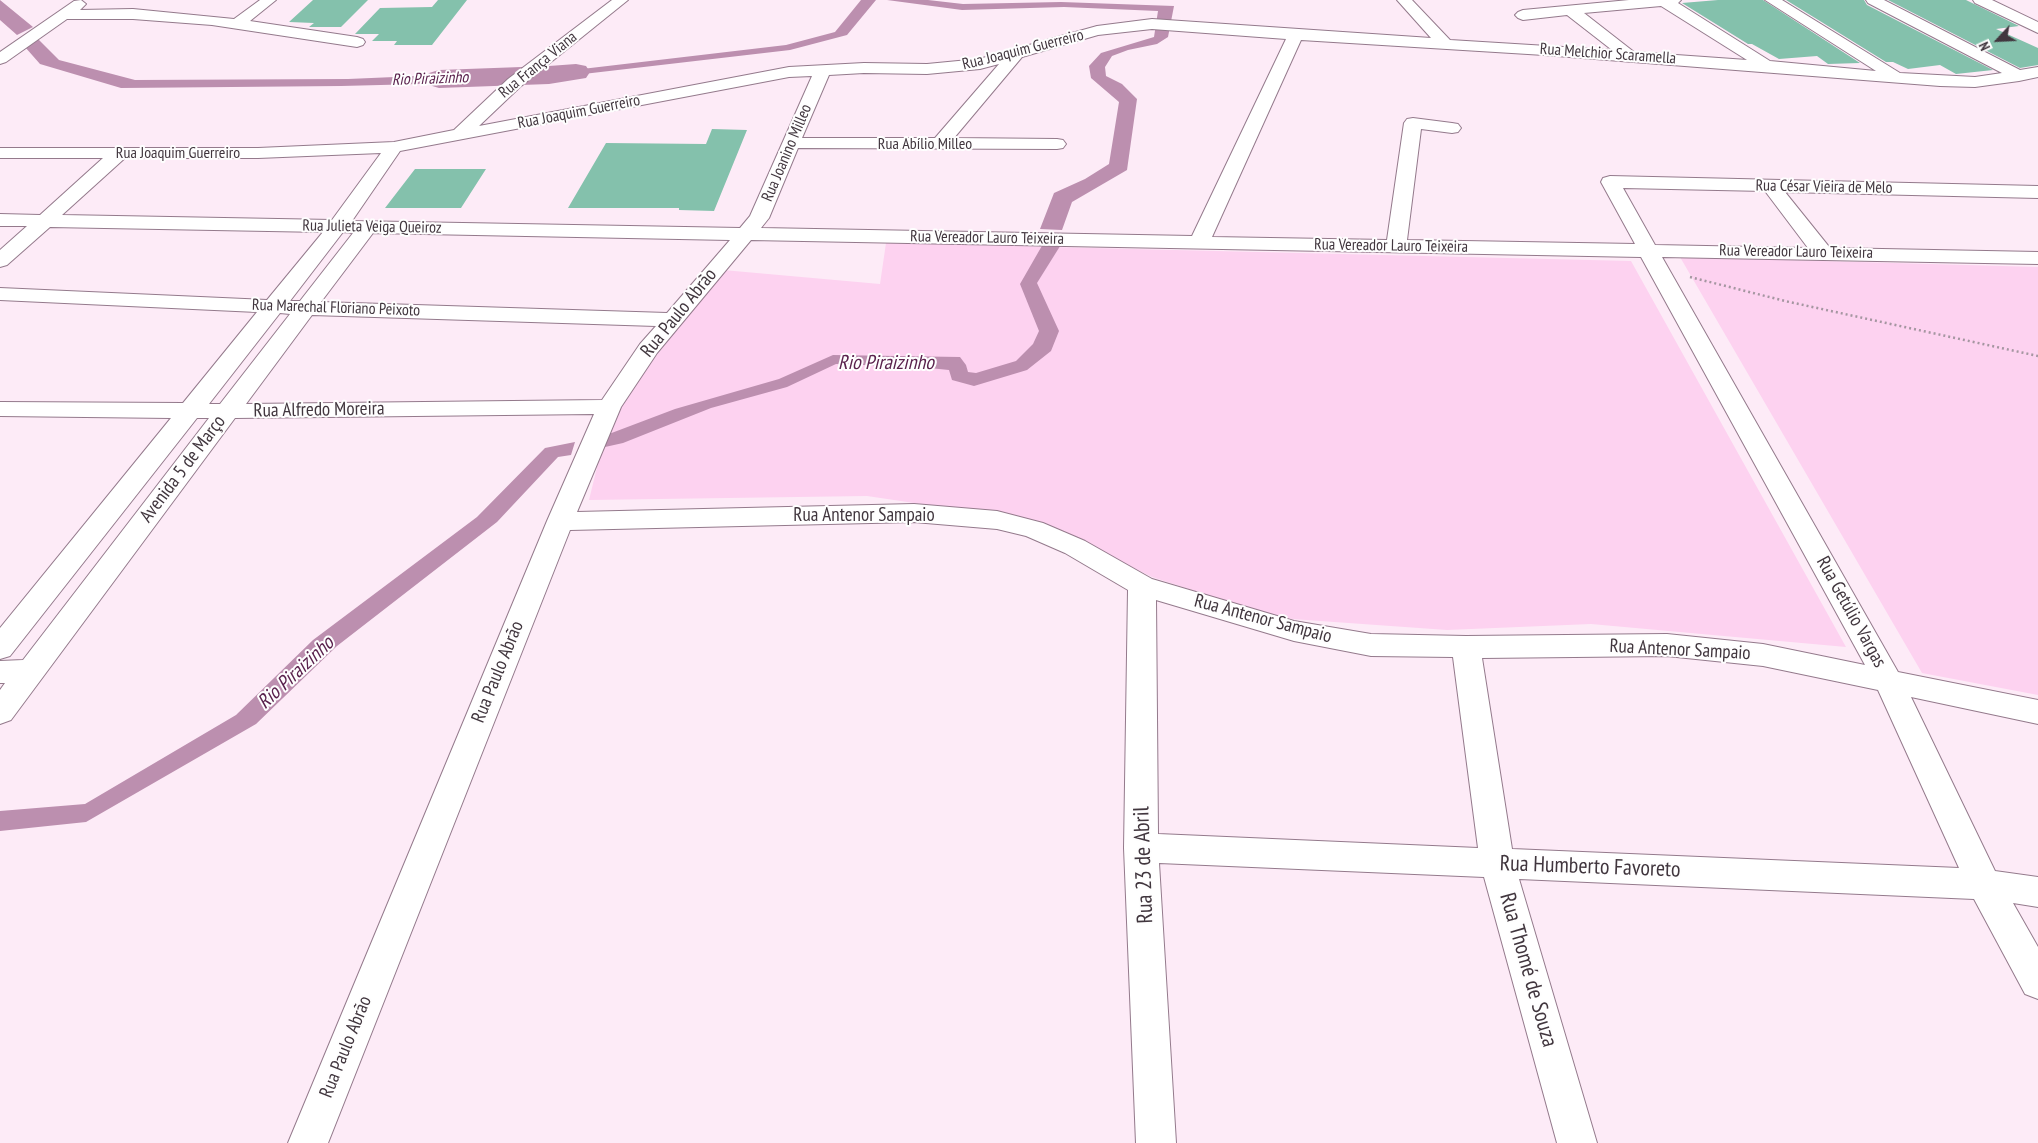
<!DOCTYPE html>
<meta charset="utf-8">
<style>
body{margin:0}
#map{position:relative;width:2038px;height:1143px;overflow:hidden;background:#fdebf7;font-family:"PT Sans Narrow",sans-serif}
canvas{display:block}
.north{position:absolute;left:1973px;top:15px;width:50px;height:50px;-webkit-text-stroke:4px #fefefe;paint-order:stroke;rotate:245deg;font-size:14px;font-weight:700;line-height:20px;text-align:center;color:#41363e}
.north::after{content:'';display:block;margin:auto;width:18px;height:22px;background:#41363e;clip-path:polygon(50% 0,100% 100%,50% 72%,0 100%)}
</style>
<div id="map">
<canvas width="2038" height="1143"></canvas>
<div class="north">N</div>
</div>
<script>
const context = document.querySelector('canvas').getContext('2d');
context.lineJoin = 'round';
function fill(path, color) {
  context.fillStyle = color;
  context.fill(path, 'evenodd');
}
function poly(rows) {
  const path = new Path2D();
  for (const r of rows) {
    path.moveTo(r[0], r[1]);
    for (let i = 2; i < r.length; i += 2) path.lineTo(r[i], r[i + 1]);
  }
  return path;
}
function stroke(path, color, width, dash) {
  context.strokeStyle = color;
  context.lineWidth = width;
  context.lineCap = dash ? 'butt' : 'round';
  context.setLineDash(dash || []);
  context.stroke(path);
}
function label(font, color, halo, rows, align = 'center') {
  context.font = font + ' "PT Sans Narrow",sans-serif';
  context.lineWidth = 4;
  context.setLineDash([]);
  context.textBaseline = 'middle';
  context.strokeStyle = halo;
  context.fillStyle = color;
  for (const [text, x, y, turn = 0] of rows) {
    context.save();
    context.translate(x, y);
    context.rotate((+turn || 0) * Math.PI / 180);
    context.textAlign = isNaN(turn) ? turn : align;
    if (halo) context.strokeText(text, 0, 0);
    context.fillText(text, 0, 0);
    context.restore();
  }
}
const green = poly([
 [886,243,1631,261,1846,647,1591,624,1447,630,1292,619,1256,611,1152,577,1042,522,867,496,589,500,601,451,622,400,723,270,880,284],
 [1680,257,2038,267,2038,695,1922,673]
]);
const water = poly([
 [0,0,33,27,17,35,0,20],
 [861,0,876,0,847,35,790,50,549,78,522,78,526,73,548,73,786,45,835,32],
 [887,0,928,0,963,4,1061,2,1174,6,1168,37,1157,44,1128,50,1112,56,1105,67,1106,76,1122,84,1137,99,1127,170,1072,202,1062,230,1040,229,1054,193,1085,179,1109,164,1119,102,1091,78,1089,66,1101,53,1154,37,1158,11,1064,7,962,10],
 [38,39,59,60,135,80,348,79,511,72,499,82,341,86,121,88,40,64,25,47],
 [1062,243,1037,283,1059,331,1051,351,1027,370,974,386,952,380,949,370,919,367,836,364,787,387,711,408,623,443,596,449,601,437,675,409,779,379,833,355,960,357,966,365,968,372,976,373,1016,361,1033,344,1039,331,1020,284,1043,244],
 [575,442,571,455,558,457,497,522,337,646,256,724,86,822,0,831,0,811,85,804,236,715,313,640,477,517,545,448]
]);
const river = poly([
 [576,64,586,66,590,72,586,78,549,84,439,88,429,85,425,79,429,73,439,70,549,66,576,64]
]);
const building = poly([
 [313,0,368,0,341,27,309,27,314,23,289,22],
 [438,0,467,0,432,45,394,45,397,41,372,41,379,34,355,34,380,8,432,7],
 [1718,0,1763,0,1860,63,1828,64,1817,56,1779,59,1752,44,1748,44,1682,3],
 [1786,0,1864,0,1867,5,1993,70,1956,74,1940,65,1908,69,1893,62,1886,62],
 [1888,0,1966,0,2019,26,1996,29,2038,48,2038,65,2020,68],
 [712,129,747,130,714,211,679,210,679,208,568,208,606,143,706,144],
 [415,169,486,169,461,208,385,208]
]);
const path = poly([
 [1690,277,1785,301,2038,356]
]);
const minor = poly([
 [81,0,86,4,80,10,133,9,234,19,260,0,276,0,250,21,357,37,363,39,365,42,363,45,357,47,212,25,133,19,67,19,6,62,0,64,0,52,74,1,81,0],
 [612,0,628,0,520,87,479,126,789,67,864,63,927,64,979,59,1097,26,1152,19,1431,38,1397,0,1412,0,1450,40,1612,50,1567,15,1523,20,1518,18,1515,15,1518,12,1523,10,1629,0,1681,0,1678,3,1770,61,1876,71,1765,0,1782,0,1900,73,1975,77,2002,73,1868,3,1866,0,1884,0,2020,70,2038,67,2038,77,2019,81,1975,87,1940,86,1544,55,1301,40,1212,237,1387,240,1404,123,1407,119,1413,118,1452,123,1458,124,1461,128,1458,132,1452,133,1421,129,1407,240,1635,244,1601,182,1603,178,1610,176,2038,186,2038,198,1785,192,1830,248,2038,252,2038,264,1662,257,1898,672,2038,700,2038,724,1911,697,1995,871,2038,877,2038,907,2013,903,2038,947,2038,999,2025,994,1974,899,1519,879,1597,1143,1557,1143,1484,877,1159,863,1176,1143,1136,1143,1124,848,1128,590,1065,553,1026,536,997,529,914,522,570,530,328,1143,288,1143,547,521,594,414,235,418,11,720,0,724,0,690,5,683,0,683,0,661,23,660,209,418,197,418,10,656,0,659,0,628,171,418,0,416,0,402,183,403,257,312,0,300,0,288,267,300,323,232,50,227,7,265,0,267,0,250,27,226,0,226,0,214,40,215,103,158,0,158,0,148,258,148,394,142,454,130,508,79,612,0],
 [1661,6,1747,60,1634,52,1584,13,1661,6],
 [1152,29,1286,39,1192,236,761,228,769,218,798,148,1057,149,1063,148,1066,144,1063,140,1057,139,954,138,1022,57,1098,35,1152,29],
 [999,64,935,138,802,138,829,75,864,73,927,74,980,69,999,64],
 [812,76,750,216,740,228,352,221,400,151,789,77,812,76],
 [381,153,332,220,62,215,125,158,258,158,381,153],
 [1623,188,1765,191,1808,248,1655,245,1623,188],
 [343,232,353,233,300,301,290,301,343,232],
 [373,233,730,240,667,313,321,302,373,233],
 [751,240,1641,257,1865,665,1763,644,1667,634,1466,636,1371,634,1294,621,1152,579,1085,541,1043,523,997,511,914,504,577,512,621,407,657,353,751,240],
 [280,313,290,314,220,404,209,404,280,313],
 [312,315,656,326,640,344,602,400,246,404,312,315],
 [1156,600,1294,641,1371,656,1453,657,1478,848,1158,834,1156,600],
 [1667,656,1763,666,1878,690,1959,868,1512,849,1482,658,1667,656],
 [1973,0,1992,0,2038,22,2038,33,1975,3,1973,0]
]);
const farStreetnames = [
 ["Rua Joaquim Guerreiro",1023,50,-14],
 ["Rua Melchior Scaramella",1608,54,4],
 ["Rua França Viana",538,65,-39],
 ["Rua Joaquim Guerreiro",579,112,-11],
 ["Rua Abílio Milleo",925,144],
 ["Rua Joaquim Guerreiro",178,153],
 ["Rua Joanino Milleo",787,153,-67],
 ["Rua César Vieira de Melo",1824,187,1],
 ["Rua Julieta Veiga Queiroz",372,227,1],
 ["Rua Vereador Lauro Teixeira",987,238,1],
 ["Rua Vereador Lauro Teixeira",1391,246,1],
 ["Rua Vereador Lauro Teixeira",1796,252,1],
 ["Rua Marechal Floriano Peixoto",336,308,2]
];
const farWaternames = [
 ["Rio Piraizinho",430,79,-2]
];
const streetNames = [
 ["Rua Paulo Abrão",679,313,-51],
 ["Rua Alfredo Moreira",319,410,-1],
 ["Avenida 5 de Março",183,469,-53],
 ["Rua Antenor Sampaio",864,516],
 ["Rua Getúlio Vargas",1851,612,61],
 ["Rua Antenor Sampaio",1263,619,15],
 ["Rua Antenor Sampaio",1680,650,3],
 ["Rua Paulo Abrão",498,672,-68],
 ["Rua Paulo Abrão",346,1047,-68]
];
const waterNames = [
 ["Rio Piraizinho",886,363],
 ["Rio Piraizinho",296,673,-43]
];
const nearStreetnames = [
 ["Rua 23 de Abril",1144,865,-92],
 ["Rua Humberto Favoreto",1590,867,2],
 ["Rua Thomé de Souza",1528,970,74]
];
fill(green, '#fdd2f0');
fill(water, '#bc8faf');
fill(river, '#bc8faf');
fill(building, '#84c1ac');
stroke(minor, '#947a8c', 2);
stroke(path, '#a596a1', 2.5, [2, 3]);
fill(minor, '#fff');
label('16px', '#41363e', '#fefefe', farStreetnames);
label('italic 16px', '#5a224d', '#fefefe', farWaternames);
label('19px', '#41363e', '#fefefe', streetNames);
label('italic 20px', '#5a224d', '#fefefe', waterNames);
label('22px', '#41363e', '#fefefe', nearStreetnames);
</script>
